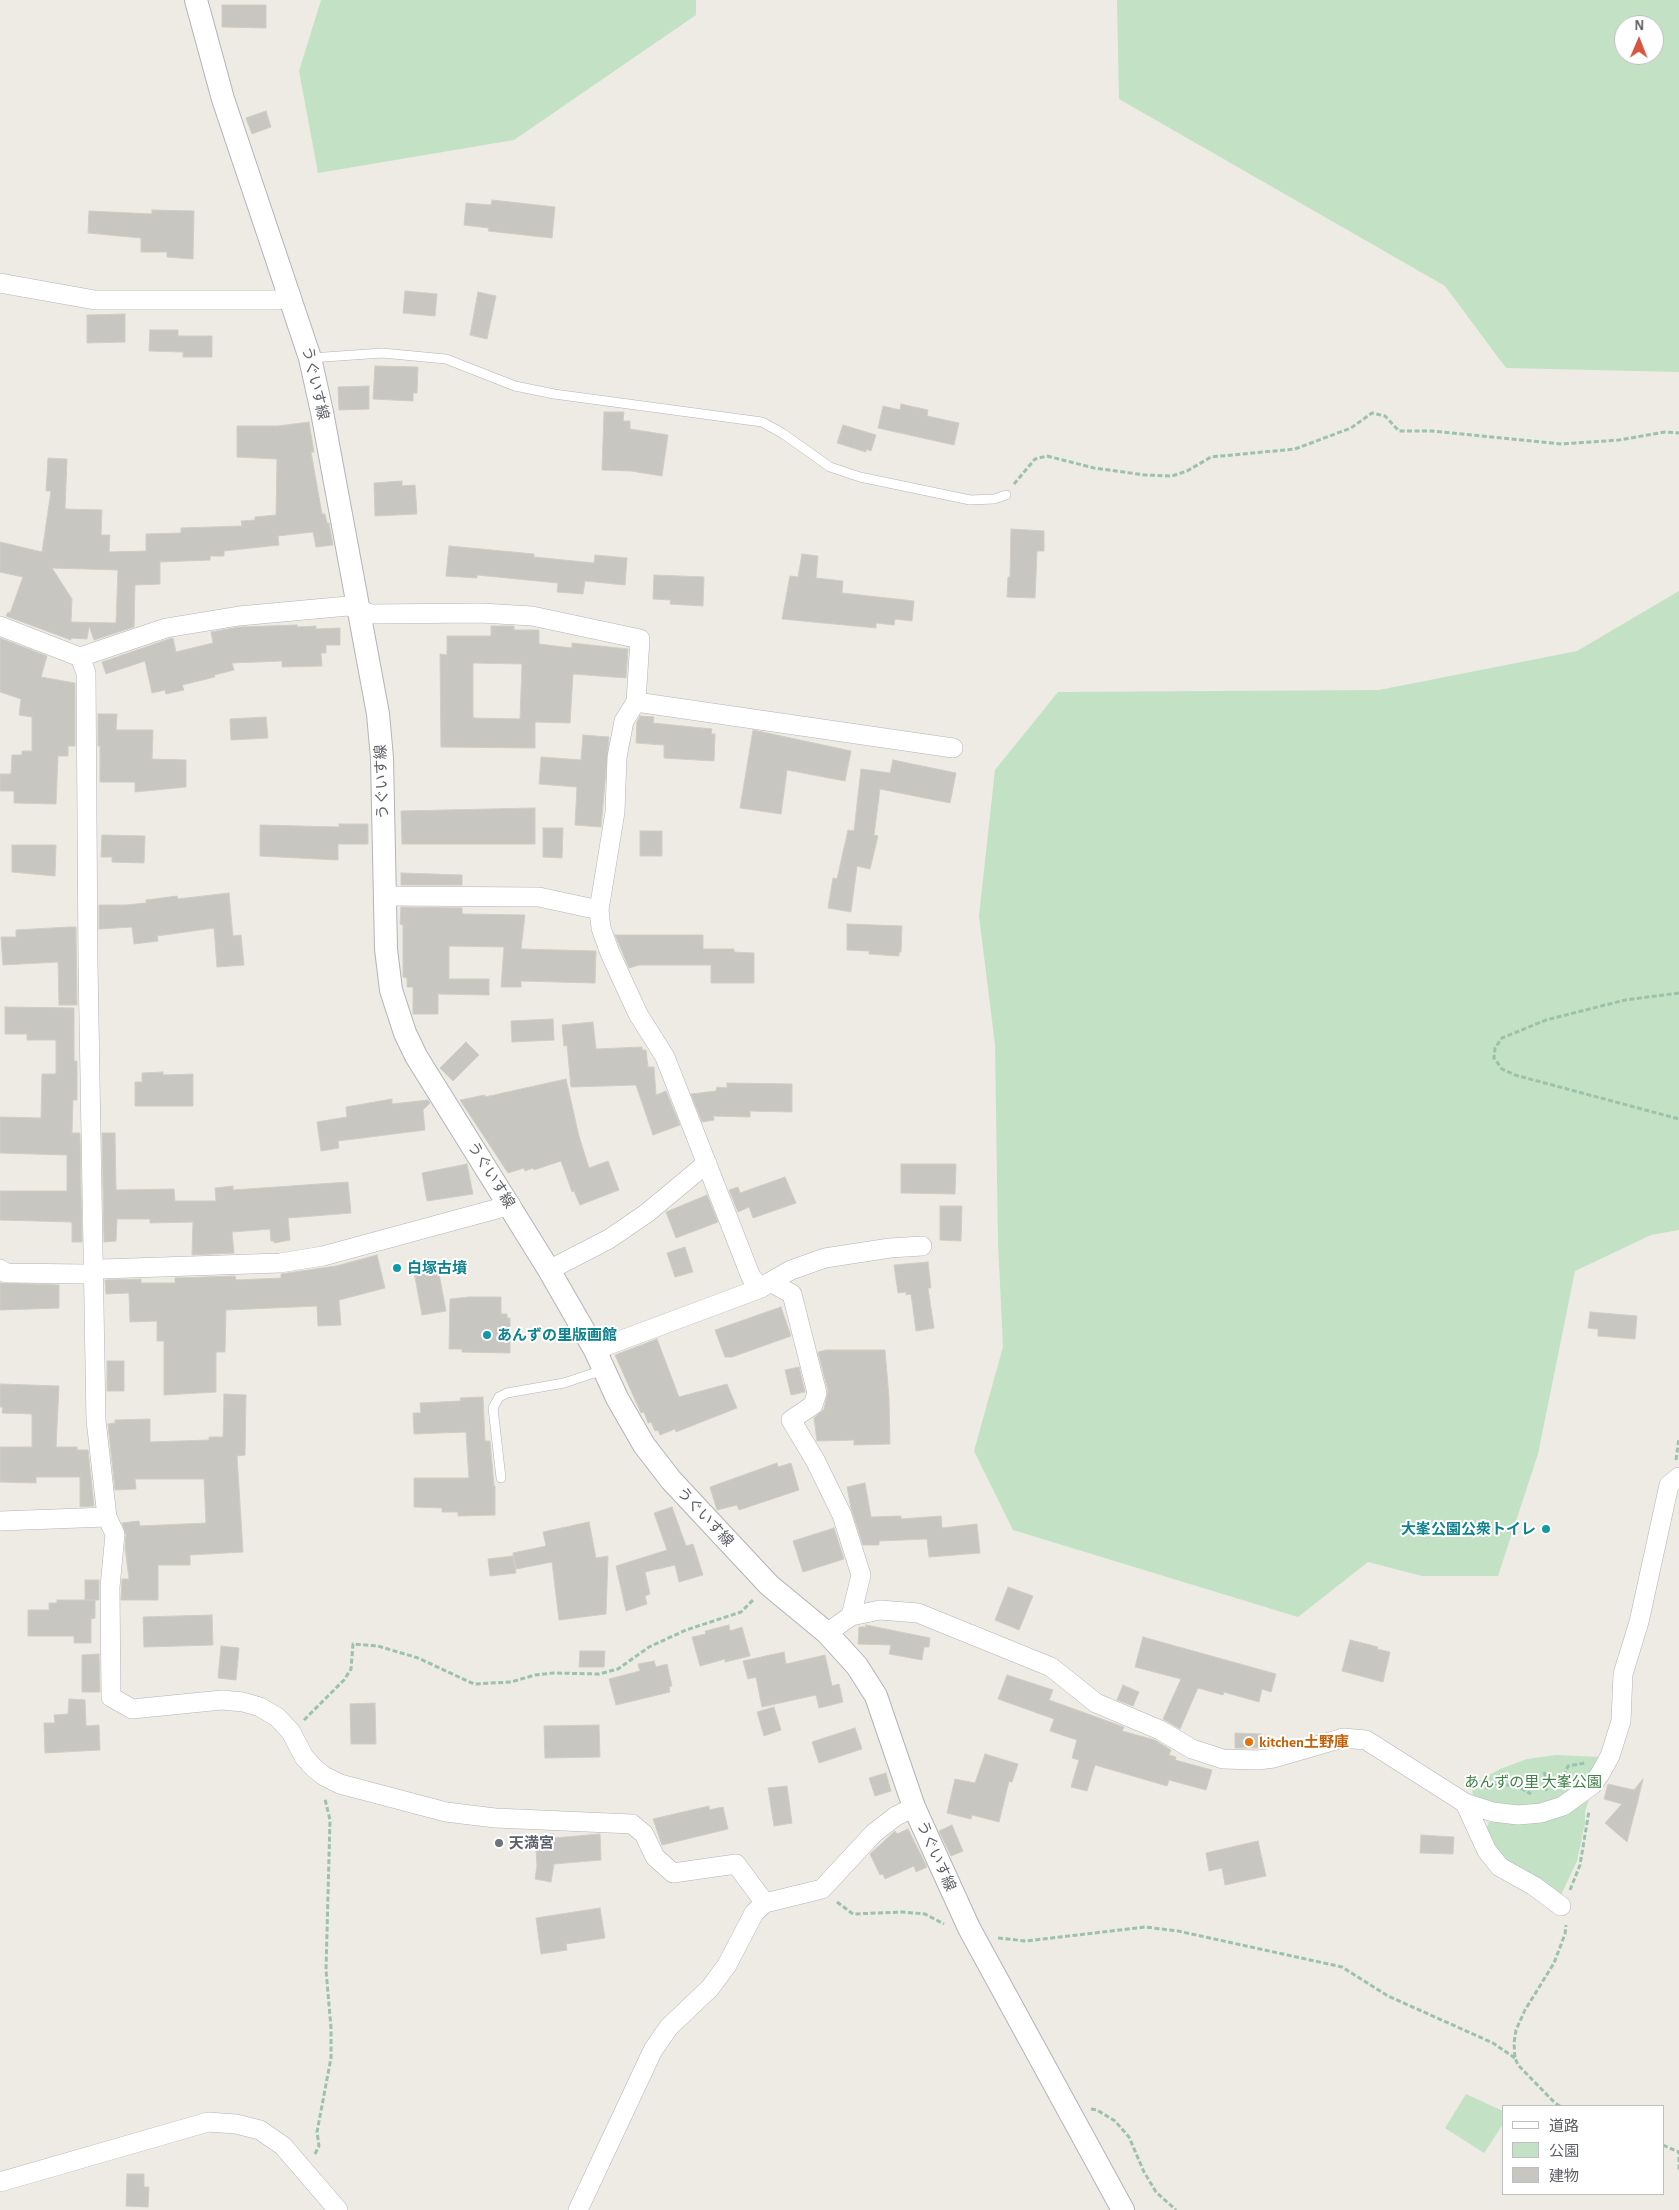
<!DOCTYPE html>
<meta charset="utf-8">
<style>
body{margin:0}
#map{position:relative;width:1679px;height:2210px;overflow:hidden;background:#edebe4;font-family:"Alegreya Sans","Noto Sans JP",sans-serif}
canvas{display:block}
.legend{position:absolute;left:1502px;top:2105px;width:162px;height:90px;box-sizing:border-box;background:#fff;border:1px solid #bebfc1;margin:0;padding:6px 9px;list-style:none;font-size:15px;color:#5c5f63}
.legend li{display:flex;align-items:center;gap:10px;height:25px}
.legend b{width:25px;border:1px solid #bebfc1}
.north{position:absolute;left:1614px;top:15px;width:50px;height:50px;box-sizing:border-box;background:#fff;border:1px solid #bebfc1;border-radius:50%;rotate:1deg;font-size:14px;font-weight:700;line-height:20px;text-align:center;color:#5c5f63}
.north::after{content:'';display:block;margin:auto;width:18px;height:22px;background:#d75540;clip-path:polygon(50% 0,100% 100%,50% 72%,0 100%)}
</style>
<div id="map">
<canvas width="1679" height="2210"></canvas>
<ul class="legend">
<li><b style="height:6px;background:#fff"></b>道路</li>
<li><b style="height:14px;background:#c3e2c5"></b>公園</li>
<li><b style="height:14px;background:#c8c6c0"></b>建物</li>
</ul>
<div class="north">N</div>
</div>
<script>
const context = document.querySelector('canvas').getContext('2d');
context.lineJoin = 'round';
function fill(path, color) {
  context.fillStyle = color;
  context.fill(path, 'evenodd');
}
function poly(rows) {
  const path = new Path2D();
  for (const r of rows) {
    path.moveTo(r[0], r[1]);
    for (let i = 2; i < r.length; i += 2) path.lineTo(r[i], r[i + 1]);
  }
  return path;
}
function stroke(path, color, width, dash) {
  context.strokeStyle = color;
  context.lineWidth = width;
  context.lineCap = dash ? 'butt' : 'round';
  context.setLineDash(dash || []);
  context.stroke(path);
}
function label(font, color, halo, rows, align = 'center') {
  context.font = font + ' "Alegreya Sans","Noto Sans JP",sans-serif';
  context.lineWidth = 4;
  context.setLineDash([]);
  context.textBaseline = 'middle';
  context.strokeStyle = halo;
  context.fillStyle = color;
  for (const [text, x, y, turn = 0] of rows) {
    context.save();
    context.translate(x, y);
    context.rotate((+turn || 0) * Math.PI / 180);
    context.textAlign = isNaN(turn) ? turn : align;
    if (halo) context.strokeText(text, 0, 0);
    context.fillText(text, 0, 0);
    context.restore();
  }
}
const green = poly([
 [321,0,696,0,696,15,514,140,318,173,299,71],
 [1117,0,1679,0,1679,372,1506,368,1445,286,1119,99],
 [1624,25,1654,25,1654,55,1624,55],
 [1679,591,1679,1230,1651,1235,1575,1271,1538,1454,1498,1576,1422,1576,1368,1562,1298,1617,1013,1530,974,1451,1003,1347,998,1243,995,1045,979,916,995,770,1058,692,1379,690,1577,651],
 [1556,1755,1600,1757,1595,1767,1584,1779,1559,1798,1544,1802,1530,1806,1513,1807,1485,1802,1473,1795,1471,1785,1500,1769,1527,1759],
 [1589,1799,1585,1812,1585,1823,1577,1861,1560,1897,1505,1863,1485,1832,1489,1822,1522,1824,1566,1813],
 [1466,2094,1503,2111,1503,2124,1484,2153,1445,2128]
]);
const building = poly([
 [222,5,266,5,266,28,222,27,222,5],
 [266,111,271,127,252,134,246,118,266,111],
 [492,200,555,207,552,238,488,231,489,228,464,225,466,203,491,205,492,200],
 [152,210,194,211,193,259,167,257,167,252,141,252,141,238,88,233,89,211,152,214,152,210],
 [405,291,437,294,435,316,403,313,405,291],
 [478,292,496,296,487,339,470,335,478,292],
 [125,314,125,342,87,343,87,315,125,314],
 [150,330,178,330,178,336,212,336,212,357,183,357,183,352,149,351,150,330],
 [375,366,418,367,417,393,413,393,413,401,373,399,375,366],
 [369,386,369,409,339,410,338,387,369,386],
 [901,404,928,410,927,416,959,423,954,445,878,428,883,406,900,410,901,404],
 [604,412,624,412,623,421,630,421,630,429,668,435,662,476,631,471,602,470,604,412],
 [309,422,314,452,311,452,322,514,325,514,327,523,329,523,333,545,316,547,313,532,278,536,279,545,224,551,224,556,210,556,210,560,160,562,160,584,135,585,134,627,94,640,89,626,87,639,71,638,71,640,6,616,8,612,10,613,23,577,0,572,0,542,42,552,51,491,46,491,48,458,67,459,65,509,102,510,101,535,110,535,109,552,146,551,146,534,181,533,181,528,242,526,241,521,255,520,255,517,276,515,277,459,237,457,237,426,278,426,309,422],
 [52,568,118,570,116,623,71,622,72,599,52,568],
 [843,425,876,435,871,451,866,449,866,452,837,443,843,425],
 [402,481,402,486,415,485,417,514,375,516,374,483,402,481],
 [1011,529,1044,531,1044,551,1037,551,1035,598,1007,597,1008,577,1010,577,1011,529],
 [449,546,534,554,534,557,594,563,595,555,627,558,625,585,585,581,583,594,557,592,558,583,477,575,477,578,446,576,449,546],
 [802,554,818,556,816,578,843,581,842,593,914,601,912,621,895,619,894,625,876,623,876,628,782,619,790,576,798,577,802,554],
 [654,575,704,577,703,606,670,604,671,600,653,599,654,575],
 [297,625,297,627,316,626,316,629,340,628,340,645,326,645,326,653,321,653,322,666,282,667,282,661,232,663,234,670,214,675,215,677,182,685,184,690,166,694,165,690,152,693,145,661,106,674,102,662,169,639,173,638,176,652,213,643,211,632,239,627,297,625],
 [491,626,514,626,514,630,539,630,539,644,572,648,572,643,628,649,626,678,573,674,570,723,535,722,535,748,441,747,440,654,447,655,447,636,491,636,491,626],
 [473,663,522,664,520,719,473,718,473,663],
 [0,638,47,656,41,677,75,683,75,746,68,746,68,756,58,756,56,804,14,803,14,791,0,791,0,774,11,774,12,755,22,755,22,751,32,751,32,717,19,715,21,699,0,692,0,638],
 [98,714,117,714,116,730,153,730,152,759,186,760,186,787,135,792,135,782,100,782,100,746,98,746,98,714],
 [640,716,654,717,653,723,712,729,711,734,715,734,714,761,664,758,664,745,636,743,637,722,640,716],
 [266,717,268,738,231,740,230,719,266,717],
 [753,730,851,751,845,781,787,770,781,814,740,808,753,730],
 [583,735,609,737,601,827,575,825,577,787,539,784,541,757,581,760,583,735],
 [893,760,956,773,950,803,880,789,874,835,878,836,870,869,857,866,851,912,828,908,833,878,837,879,848,830,854,831,861,769,890,773,893,760],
 [535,808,535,844,402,844,401,811,535,808],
 [339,824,368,824,368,844,338,844,338,860,260,856,260,825,339,827,339,824],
 [543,828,563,828,562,858,543,857,543,828],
 [640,831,662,831,662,856,640,856,640,831],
 [102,835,145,836,144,863,112,862,112,857,101,857,102,835],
 [12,845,56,845,55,876,12,872,12,845],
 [401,873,462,875,462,885,401,885,401,873],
 [229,893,233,936,241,935,244,965,217,967,214,928,157,936,158,941,134,944,132,927,99,929,99,905,126,905,146,903,146,900,177,896,178,899,229,893],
 [401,907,462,908,462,914,525,915,521,949,596,951,595,983,521,981,521,987,501,987,504,947,449,946,449,979,489,979,489,995,438,994,438,1014,413,1014,413,987,407,987,407,978,403,977,403,925,400,924,401,907],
 [847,924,902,926,901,952,899,952,899,956,869,954,869,951,847,950,847,924],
 [69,927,76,927,77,1005,59,1005,58,962,3,965,1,937,16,937,16,930,69,927],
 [615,935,703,935,703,949,734,949,734,952,754,953,754,983,711,983,711,965,639,965,629,968,615,935],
 [5,1007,74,1008,74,1061,77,1061,77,1100,73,1100,72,1133,80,1133,82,1242,72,1242,72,1222,0,1220,0,1191,67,1191,67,1155,0,1153,0,1117,41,1118,42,1074,56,1074,56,1040,27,1040,27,1034,5,1034,5,1007],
 [553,1019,554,1040,512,1042,511,1021,553,1019],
 [593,1022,596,1049,642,1047,642,1050,646,1050,648,1067,654,1067,656,1095,666,1091,680,1125,653,1135,636,1085,571,1087,567,1045,564,1046,562,1025,593,1022],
 [466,1042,479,1055,453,1081,440,1068,466,1042],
 [163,1072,163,1075,193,1074,193,1106,135,1106,135,1082,142,1082,142,1073,163,1072],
 [566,1079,579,1136,589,1168,608,1161,619,1190,580,1205,574,1191,572,1192,561,1161,534,1170,533,1168,525,1171,524,1168,508,1173,460,1100,485,1095,485,1097,566,1079],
 [727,1083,792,1084,792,1112,750,1111,750,1117,713,1116,714,1120,702,1122,691,1094,716,1091,717,1087,727,1088,727,1083],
 [392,1099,392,1104,428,1100,430,1103,423,1110,425,1130,338,1141,339,1148,321,1151,317,1122,347,1117,346,1107,392,1099],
 [102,1133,115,1133,116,1190,174,1189,175,1201,216,1201,215,1188,233,1186,233,1190,348,1182,351,1213,288,1218,290,1240,274,1243,274,1241,271,1241,270,1229,232,1232,234,1253,192,1255,193,1222,150,1223,150,1219,117,1219,116,1241,104,1242,102,1133],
 [467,1164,473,1194,427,1201,422,1173,467,1164],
 [901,1164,956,1164,955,1194,901,1193,901,1164],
 [785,1177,796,1203,753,1218,749,1207,738,1212,729,1190,738,1187,740,1193,785,1177],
 [707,1195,718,1222,676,1238,666,1212,707,1195],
 [940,1206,962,1206,961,1241,940,1240,940,1206],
 [685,1247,693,1272,675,1277,667,1253,685,1247],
 [377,1255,385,1288,339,1300,341,1325,318,1326,317,1306,226,1310,225,1352,216,1352,216,1392,164,1395,164,1341,157,1341,157,1321,130,1322,129,1293,106,1294,105,1280,141,1279,141,1283,175,1283,175,1278,235,1276,236,1280,281,1278,281,1274,336,1266,377,1255],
 [928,1262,931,1288,928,1288,934,1328,916,1331,911,1294,906,1295,906,1292,898,1293,894,1265,928,1262],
 [438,1268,446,1311,422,1315,414,1272,438,1268],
 [0,1283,59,1285,59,1308,0,1310,0,1283],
 [469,1297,501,1297,501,1314,507,1314,507,1318,510,1318,510,1353,462,1352,462,1349,449,1349,450,1299,469,1297],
 [781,1307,791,1336,732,1357,725,1357,715,1330,781,1307],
 [1590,1312,1637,1316,1635,1339,1598,1336,1598,1329,1588,1328,1590,1312],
 [657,1339,679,1397,727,1384,737,1408,676,1432,675,1429,660,1435,658,1430,655,1431,651,1422,648,1423,644,1412,641,1413,615,1355,657,1339],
 [826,1350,885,1350,889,1398,890,1444,854,1445,854,1440,817,1441,814,1418,824,1409,828,1391,818,1352,826,1350],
 [107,1361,124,1361,124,1391,107,1391,107,1361],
 [799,1367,805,1392,791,1395,785,1370,799,1367],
 [0,1384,59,1386,56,1447,77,1447,77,1450,88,1450,94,1506,80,1507,80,1477,36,1477,36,1483,0,1482,0,1447,32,1447,32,1414,2,1413,3,1407,0,1407,0,1384],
 [224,1394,246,1395,245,1455,237,1456,243,1552,190,1555,190,1565,158,1565,158,1600,121,1600,122,1579,129,1579,125,1547,126,1535,122,1523,139,1521,140,1526,206,1523,204,1479,135,1479,136,1489,115,1490,108,1424,115,1423,115,1420,150,1419,150,1442,209,1440,209,1437,223,1437,224,1394],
 [483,1397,485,1441,490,1441,494,1486,495,1486,495,1515,458,1516,458,1512,442,1512,442,1508,414,1507,414,1478,469,1478,466,1432,414,1434,413,1413,421,1413,420,1403,461,1401,460,1398,483,1397],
 [777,1463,778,1467,791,1463,799,1490,739,1510,737,1505,717,1510,710,1487,777,1463],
 [865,1483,871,1517,901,1516,901,1519,941,1516,942,1528,977,1524,980,1553,929,1557,927,1539,879,1541,879,1545,863,1545,851,1508,847,1487,865,1483],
 [672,1507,686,1546,693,1544,703,1575,679,1582,675,1565,645,1572,650,1594,645,1596,647,1604,626,1611,616,1566,667,1550,654,1513,672,1507],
 [589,1522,596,1558,608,1556,606,1614,559,1620,552,1562,516,1569,513,1553,546,1546,543,1532,589,1522],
 [834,1528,844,1559,803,1572,793,1541,834,1528],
 [513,1556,516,1573,490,1576,488,1559,513,1556],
 [85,1580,99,1580,99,1600,85,1600,85,1580],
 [1008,1587,1033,1596,1019,1630,995,1620,1008,1587],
 [57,1600,95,1600,95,1618,91,1619,91,1643,74,1643,74,1636,28,1636,28,1610,49,1610,49,1603,57,1603,57,1600],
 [212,1615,213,1645,144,1647,143,1617,212,1615],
 [729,1625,730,1631,742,1627,750,1656,725,1662,725,1659,700,1666,692,1637,706,1634,705,1631,729,1625],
 [866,1625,930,1638,929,1647,924,1647,922,1660,889,1654,891,1645,858,1644,859,1627,866,1627,866,1625],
 [1143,1637,1276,1674,1271,1692,1262,1689,1259,1702,1224,1692,1223,1695,1198,1688,1180,1729,1163,1719,1181,1679,1135,1667,1143,1637],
 [1350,1640,1378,1647,1377,1649,1390,1652,1383,1682,1342,1671,1350,1640],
 [221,1646,239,1648,236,1680,218,1678,221,1646],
 [580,1651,605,1651,604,1667,579,1667,580,1651],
 [784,1652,786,1664,825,1655,832,1686,839,1684,843,1702,819,1708,816,1695,762,1707,756,1677,748,1679,743,1661,784,1652],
 [99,1654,100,1692,82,1692,82,1655,99,1654],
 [654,1661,656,1667,667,1664,672,1686,669,1687,670,1692,616,1705,609,1679,640,1671,638,1664,654,1661],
 [1007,1675,1053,1690,1049,1700,1124,1727,1122,1731,1155,1740,1171,1750,1169,1755,1176,1757,1175,1760,1212,1770,1206,1790,1169,1780,1167,1786,1095,1765,1087,1791,1071,1787,1079,1760,1072,1758,1077,1740,1050,1731,1054,1719,998,1699,1007,1675],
 [1123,1685,1139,1692,1133,1706,1117,1700,1123,1685],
 [69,1699,85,1700,86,1726,99,1725,100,1750,45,1753,44,1723,55,1723,54,1715,68,1714,69,1699],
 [375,1703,376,1744,351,1744,350,1704,375,1703],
 [774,1707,781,1730,764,1736,757,1712,774,1707],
 [599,1725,600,1757,545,1758,544,1726,599,1725],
 [855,1728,862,1749,819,1763,812,1742,855,1728],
 [1235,1733,1262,1734,1262,1748,1235,1748,1235,1733],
 [985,1754,1018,1764,1012,1782,1009,1781,999,1822,972,1815,971,1819,947,1813,955,1779,975,1783,985,1754],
 [886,1773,891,1791,875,1796,869,1778,886,1773],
 [1643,1779,1638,1800,1627,1842,1605,1823,1622,1804,1604,1799,1608,1784,1634,1790,1643,1779],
 [787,1786,792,1823,774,1826,768,1788,787,1786],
 [709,1806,709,1810,723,1807,728,1829,662,1845,653,1819,709,1806],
 [952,1825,963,1851,951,1856,939,1831,952,1825],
 [908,1829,927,1867,916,1872,914,1866,885,1879,883,1874,880,1875,870,1854,895,1831,897,1834,908,1829],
 [554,1834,554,1838,600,1834,601,1860,554,1864,551,1882,535,1879,537,1866,535,1835,554,1834],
 [1421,1835,1454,1837,1453,1854,1420,1853,1421,1835],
 [1258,1841,1266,1876,1225,1885,1222,1868,1209,1871,1206,1853,1258,1841],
 [600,1908,605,1938,566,1944,567,1950,541,1954,536,1918,600,1908],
 [127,2174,144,2174,144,2187,149,2187,148,2207,126,2206,127,2174]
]);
const path = poly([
 [1014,484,1035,459,1047,456,1094,468,1145,475,1172,476,1187,471,1211,457,1295,449,1351,428,1372,413,1385,416,1399,431,1431,431,1562,444,1619,440,1665,432,1679,433],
 [1679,993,1625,1000,1546,1020,1502,1038,1495,1048,1494,1058,1502,1069,1515,1075,1679,1119],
 [1676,1460,1679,1438],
 [304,1720,344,1680,351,1669,353,1644,378,1646,418,1658,474,1684,511,1682,535,1675,553,1673,599,1674,618,1669,649,1647,686,1630,741,1612,754,1599],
 [1544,1772,1547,1782,1545,1785,1547,1792],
 [1561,1783,1568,1766,1585,1763],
 [1485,1788,1497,1783,1519,1787,1531,1794],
 [1570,1890,1580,1865,1589,1811],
 [837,1902,853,1914,903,1912,925,1914,944,1924],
 [998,1938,1026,1941,1145,1927,1178,1931,1342,1967,1388,1996,1493,2043,1515,2058],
 [1560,2106,1555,2103,1518,2065,1515,2058,1514,2043,1516,2030,1525,2010,1554,1963,1565,1934,1566,1925],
 [1091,2109,1097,2110,1115,2121,1129,2137,1144,2172,1156,2192,1176,2210],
 [1663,2145,1679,2152,1679,2170],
 [315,2154,319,2146,317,2132,331,2058,331,2028,326,1970,330,1820,325,1799]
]);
const service = poly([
 [311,358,382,353,446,359,515,386,554,394,762,422,782,433,830,467,860,477,970,500,994,499,1006,495],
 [501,1478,493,1408,499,1397,507,1393,564,1383,603,1370]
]);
const minor = poly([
 [0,283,95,300,278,300,290,294],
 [0,626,80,657,166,628,239,616,348,606,371,614,481,613,532,616,640,639,636,702,624,721,617,757,615,812,599,910,601,928,610,953,638,1014,665,1057,751,1277,761,1288,770,1282,792,1294,817,1393,813,1405,791,1420,815,1460,842,1515,861,1575,851,1616],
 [80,657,86,673,88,963,96,1420,107,1517,115,1534,110,1587,111,1697,132,1709,222,1700,243,1702,260,1707,277,1717,291,1732,304,1757,314,1768,324,1776,340,1784,446,1812,495,1818,632,1824,644,1834,655,1857,673,1873,736,1864,765,1903],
 [636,702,953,748],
 [385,896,539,897,599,910],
 [0,1269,6,1273,85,1274,102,1269,280,1263,323,1256,511,1205],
 [549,1270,609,1239,647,1213,707,1163],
 [770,1282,791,1270,825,1258,890,1248,922,1246],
 [595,1350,761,1288],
 [0,1521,107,1517],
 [827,1633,851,1616,880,1610,918,1613,1051,1667,1096,1703,1160,1730,1192,1749,1223,1759,1258,1760,1274,1758,1343,1738,1366,1740,1465,1803,1487,1851,1500,1867,1534,1886,1561,1906],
 [1465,1803,1493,1812,1518,1815,1541,1813,1563,1806,1592,1785,1600,1774,1610,1756,1621,1721,1623,1674,1639,1622,1669,1485,1679,1477],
 [0,2182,208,2122,236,2124,260,2130,283,2146,338,2210],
 [578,2210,653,2050,669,2027,710,1988,727,1965,754,1913,765,1903,822,1889,874,1833,896,1816,914,1807]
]);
const tertiary = poly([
 [196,0,223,99,310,358,322,412,378,714,382,758,386,949,391,990,405,1033,416,1056,549,1270,595,1350,617,1398,644,1445,671,1480,769,1585,827,1633,857,1666,876,1696,914,1807,969,1928,1123,2210]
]);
const markers = [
 [397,1268,5,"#0f9aa8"],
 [487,1335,5,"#0f9aa8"],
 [1546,1529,5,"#0f9aa8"],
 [1249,1742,5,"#e8710a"],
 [499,1843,5,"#6b7280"]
];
const streetNames = [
 ["うぐいす線",315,383,77],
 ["うぐいす線",382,782,-92],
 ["うぐいす線",491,1175,58],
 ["うぐいす線",705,1517,47],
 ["うぐいす線",936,1856,66]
];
const cultureNames = [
 ["白塚古墳",407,1268],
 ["あんずの里版画館",497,1335],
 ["大峯公園公衆トイレ",1536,1529,"right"]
];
const foodNames = [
 ["kitchen土野庫",1259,1742]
];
const parkNames = [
 ["あんずの里 大峯公園",1533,1782]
];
const worshipNames = [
 ["天満宮",509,1843]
];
fill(green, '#c3e2c5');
fill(building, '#c8c6c0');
stroke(building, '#d1cdc3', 1);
stroke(service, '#b1b4b8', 10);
stroke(minor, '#b1b4b8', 20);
stroke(tertiary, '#b1b4b8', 24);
stroke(path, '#9cc2aa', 3, [5, 2.5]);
stroke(service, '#fff', 9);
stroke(minor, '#fff', 19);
stroke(tertiary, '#fff', 22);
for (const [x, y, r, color] of markers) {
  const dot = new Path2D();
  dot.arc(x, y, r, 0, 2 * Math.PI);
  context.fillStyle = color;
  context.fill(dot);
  stroke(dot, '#fff', 2);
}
label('15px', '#5c5f63', '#fff', streetNames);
label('bold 15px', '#0d838f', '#fff', cultureNames, 'left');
label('bold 15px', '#c56008', '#fff', foodNames, 'left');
label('15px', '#3e8045', '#fff', parkNames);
label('bold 15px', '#5b616d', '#fff', worshipNames, 'left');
</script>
